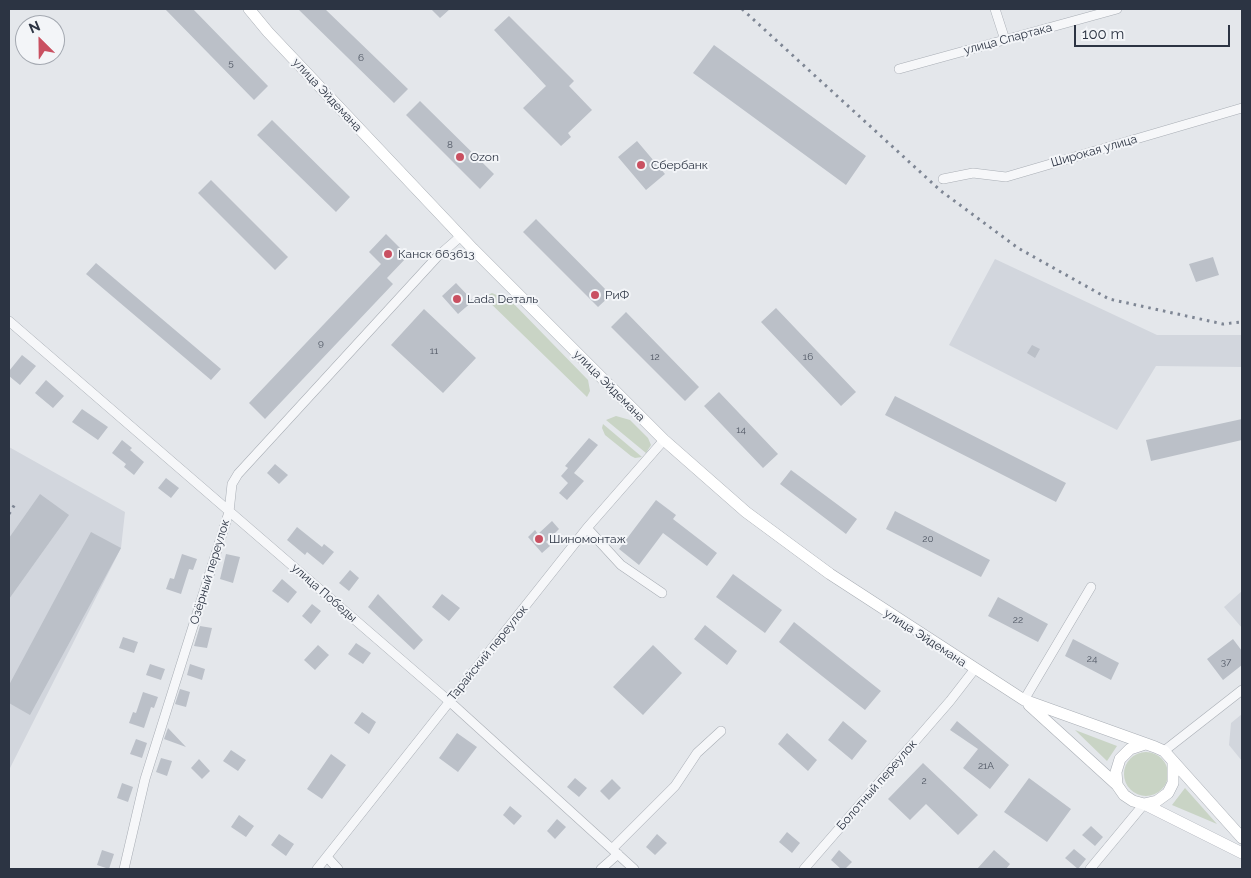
<!DOCTYPE html>
<meta charset="utf-8">
<style>
body{margin:0}
#map{position:relative;width:1251px;height:878px;overflow:hidden;background:#e4e7eb;font-family:Raleway,sans-serif}
canvas{display:block}
.frame{position:absolute;inset:0;border:10px solid #2c3443;pointer-events:none}
.north{position:absolute;left:15px;top:15px;width:50px;height:50px;box-sizing:border-box;background:#f3f5f8;border:1px solid #a3a8b0;border-radius:50%;rotate:337deg;font-size:14px;font-weight:700;line-height:20px;text-align:center;color:#2c3443}
.north::after{content:'';display:block;margin:auto;width:18px;height:22px;background:#c95061;clip-path:polygon(50% 0,100% 100%,50% 72%,0 100%)}
.scale{position:absolute;left:1074px;top:25px;width:156px;height:22px;box-sizing:border-box;border:2px solid #2c3443;border-top:0;padding-left:6px;font-size:15px;line-height:18px;white-space:nowrap;color:#2c3443;-webkit-text-stroke:4px #f3f5f8;paint-order:stroke}
</style>
<div id="map">
<canvas width="1251" height="878"></canvas>
<div class="frame"></div>
<div class="north">N</div>
<div class="scale">100 m</div>
</div>
<script>
const context = document.querySelector('canvas').getContext('2d');
context.lineJoin = 'round';
function fill(path, color) {
  context.fillStyle = color;
  context.fill(path, 'evenodd');
}
function poly(rows) {
  const path = new Path2D();
  for (const r of rows) {
    if (r.length === 3) {
      path.moveTo(r[0] + r[2], r[1]);
      path.arc(r[0], r[1], r[2], 0, 2 * Math.PI);
      continue;
    }
    path.moveTo(r[0], r[1]);
    for (let i = 2; i < r.length; i += 2) path.lineTo(r[i], r[i + 1]);
  }
  return path;
}
function stroke(path, color, width, dash) {
  context.strokeStyle = color;
  context.lineWidth = width;
  context.lineCap = dash ? 'butt' : 'round';
  context.setLineDash(dash || []);
  context.stroke(path);
}
function label(font, color, halo, rows, align = 'center') {
  context.font = font + ' Raleway,sans-serif';
  context.lineWidth = 4;
  context.setLineDash([]);
  context.textBaseline = 'middle';
  context.strokeStyle = halo;
  context.fillStyle = color;
  for (const [text, x, y, turn = 0] of rows) {
    context.save();
    context.translate(x, y);
    context.rotate((+turn || 0) * Math.PI / 180);
    context.textAlign = isNaN(turn) ? turn : align;
    if (halo) context.strokeText(text, 0, 0);
    context.fillText(text, 0, 0);
    context.restore();
  }
}
const built = poly([
 [995,259,1157,335,1242,335,1242,367,1156,366,1117,430,949,345],
 [9,447,125,512,121,548,9,770],
 [1242,591,1242,628,1224,607],
 [1242,714,1242,761,1229,745,1231,723]
]);
const green = poly([
 [492,293,512,302,588,380,590,391,587,397,484,297],
 [616,416,630,420,648,438,651,445,646,453,606,420],
 [603,424,642,457,635,458,631,456,605,435,602,428],
 [1075,730,1117,746,1107,761],
 [1146,774,22],
 [1185,788,1217,824,1172,805]
]);
const building = poly([
 [165,9,193,9,268,86,254,100],
 [298,9,325,9,408,89,394,103],
 [431,9,450,9,440,18],
 [509,16,574,81,569,86,592,110,568,133,571,137,561,146,523,108,546,86,494,30],
 [714,45,866,156,846,185,693,73],
 [420,101,494,174,480,189,406,115],
 [272,120,350,197,336,212,257,135],
 [637,141,665,174,646,190,618,157],
 [211,180,288,257,275,270,198,193],
 [536,219,611,295,598,307,523,232],
 [386,234,408,256,387,278,393,284,265,419,249,403,381,264,369,252],
 [1213,257,1219,275,1196,282,1189,264],
 [96,263,221,369,211,380,86,274],
 [456,283,473,301,458,314,442,296],
 [776,308,856,392,841,406,761,322],
 [424,309,476,358,443,393,391,345],
 [626,312,699,387,685,401,611,327],
 [1032,345,1040,349,1035,358,1027,353],
 [22,355,36,366,20,385,9,376,9,371],
 [46,380,64,396,53,408,35,393],
 [719,392,778,454,763,468,704,406],
 [895,396,1066,483,1056,502,885,415],
 [82,409,108,427,98,440,72,422],
 [1242,419,1242,440,1151,461,1146,440],
 [589,438,598,445,574,473,584,481,567,500,559,493,568,483,561,476,568,468,565,466],
 [122,440,132,448,130,450,144,462,134,475,124,467,126,464,112,453],
 [275,464,288,475,279,484,267,473],
 [791,470,857,519,846,534,780,484],
 [166,478,179,488,171,498,158,488],
 [40,494,69,515,9,599,9,538],
 [656,500,676,515,673,519,717,553,707,566,663,533,639,565,619,549],
 [895,511,990,560,981,577,886,529],
 [552,521,559,529,546,542,550,546,542,553,528,537,535,530,538,534],
 [297,527,322,547,324,544,334,552,323,565,307,552,305,555,287,540],
 [91,532,121,548,30,715,9,703,9,685],
 [182,554,197,559,193,570,189,569,181,594,166,589,170,578,174,579],
 [226,554,240,557,233,583,220,579],
 [350,570,359,578,349,591,339,583],
 [733,574,782,610,765,633,716,597],
 [282,579,297,592,288,603,272,591],
 [378,594,423,640,414,650,368,607],
 [442,594,460,608,449,621,432,607],
 [998,597,1048,624,1038,642,988,616],
 [312,604,321,611,311,624,302,616],
 [794,622,881,691,865,710,779,642],
 [705,625,737,651,727,665,694,639],
 [200,626,212,628,207,648,194,646],
 [123,637,138,642,134,653,119,648],
 [1073,639,1119,663,1111,680,1065,656],
 [1233,639,1242,651,1242,665,1223,680,1207,659],
 [356,643,371,653,363,664,348,654],
 [318,645,329,655,315,670,304,660],
 [653,645,682,673,643,715,613,687],
 [150,664,165,669,161,680,146,675],
 [190,664,205,669,202,680,187,675],
 [180,689,190,692,186,707,175,704],
 [143,692,158,697,154,708,151,707,144,728,129,723,133,712,136,713],
 [362,712,376,722,369,734,354,723],
 [843,721,867,741,852,760,828,740],
 [957,721,1009,765,990,789,963,768,978,749,950,730],
 [168,728,186,747,164,739],
 [457,733,477,747,458,772,439,758],
 [787,733,817,760,808,771,778,744],
 [136,739,147,743,142,758,130,754],
 [231,750,246,760,238,771,223,761],
 [331,754,346,765,322,799,307,789],
 [161,758,172,761,167,776,156,772],
 [199,759,210,771,202,779,191,768],
 [923,763,978,815,958,835,926,804,910,820,888,799],
 [575,778,587,788,579,797,567,787],
 [1029,778,1071,809,1047,842,1004,812],
 [612,779,621,788,609,800,600,791],
 [122,783,133,787,128,802,117,798],
 [510,806,522,816,514,825,503,815],
 [239,815,254,826,246,837,231,827],
 [557,819,566,827,555,839,547,831],
 [1091,826,1103,837,1095,846,1082,835],
 [787,832,800,843,792,853,779,842],
 [279,834,294,844,286,856,271,845],
 [657,834,667,843,655,855,646,847],
 [1074,849,1086,859,1078,869,1065,858],
 [102,850,114,854,109,869,97,865],
 [839,850,852,862,845,869,841,869,831,860],
 [994,850,1010,864,1006,869,977,869]
]);
const street = poly([
 [995,9,1005,40],
 [899,69,1117,9],
 [943,179,973,173,1006,177,1242,108],
 [9,321,449,701,634,869],
 [587,528,621,565,662,593],
 [1024,700,1091,587],
 [1164,751,1242,690],
 [612,849,675,786,697,753,721,731],
 [327,857,338,869],
 [124,869,145,779,229,512,232,484,238,474,260,450,437,257,461,236],
 [317,869,587,528,664,440],
 [601,869,618,854],
 [804,869,950,701,974,670],
 [1090,869,1144,804]
]);
const secondary = poly([
 [249,9,268,32,473,249,664,440,746,512,830,574,1024,700,1155,747,1164,751,1173,761,1173,783,1168,793,1157,801,1144,804,1133,801,1124,795,1117,785,1116,772,1120,759,1130,749,1145,744],
 [1029,705,1117,785],
 [1173,761,1242,838],
 [1144,804,1242,853]
]);
const rail = poly([
 [742,9,941,191,1018,248,1109,299,1223,324,1242,322],
 [9,514,15,504]
]);
const markers = [
 [460,157,5,"#c95061"],
 [641,165,5,"#c95061"],
 [388,254,5,"#c95061"],
 [595,295,5,"#c95061"],
 [457,299,5,"#c95061"],
 [539,539,5,"#c95061"]
];
const numberNames = [
 ["6",361,58],
 ["5",231,63],
 ["8",450,145],
 ["9",321,343],
 ["11",434,351],
 ["12",655,357],
 ["16",808,357],
 ["14",741,430],
 ["20",928,539],
 ["22",1018,620],
 ["24",1092,659],
 ["37",1226,662],
 ["21А",986,766],
 ["2",924,781]
];
const streetNames = [
 ["улица Спартака",1008,39,-15],
 ["улица Эйдемана",327,95,47],
 ["Широкая улица",1094,151,-16],
 ["улица Эйдемана",609,386,45],
 ["Озёрный переулок",210,572,-73],
 ["улица Победы",324,593,41],
 ["улица Эйдемана",925,638,33],
 ["Тарайский переулок",488,653,-51],
 ["Болотный переулок",877,785,-49]
];
const poiNames = [
 ["Ozon",470,157],
 ["Сбербанк",651,165],
 ["Канск 663613",398,254],
 ["РиФ",605,295],
 ["Lada Dеталь",467,299],
 ["Шиномонтаж",549,539]
];
fill(built, '#d2d6dd');
fill(green, '#c9d4c5');
fill(building, '#bbc0c8');
stroke(street, '#a9aeb5', 10);
stroke(secondary, '#a9aeb5', 12);
stroke(street, '#f6f7f9', 9);
stroke(secondary, '#fff', 11);
stroke(rail, '#7e8694', 3, [2.5, 5]);
for (const [x, y, r, color] of markers) {
  const dot = new Path2D();
  dot.arc(x, y, r, 0, 2 * Math.PI);
  context.fillStyle = color;
  context.fill(dot);
  stroke(dot, '#f3f5f8', 2);
}
label('10px', '#505764', null, numberNames);
label('12px', '#2c3443', '#f3f5f8', streetNames);
label('12px', '#2c3443', '#f3f5f8', poiNames, 'left');
</script>
